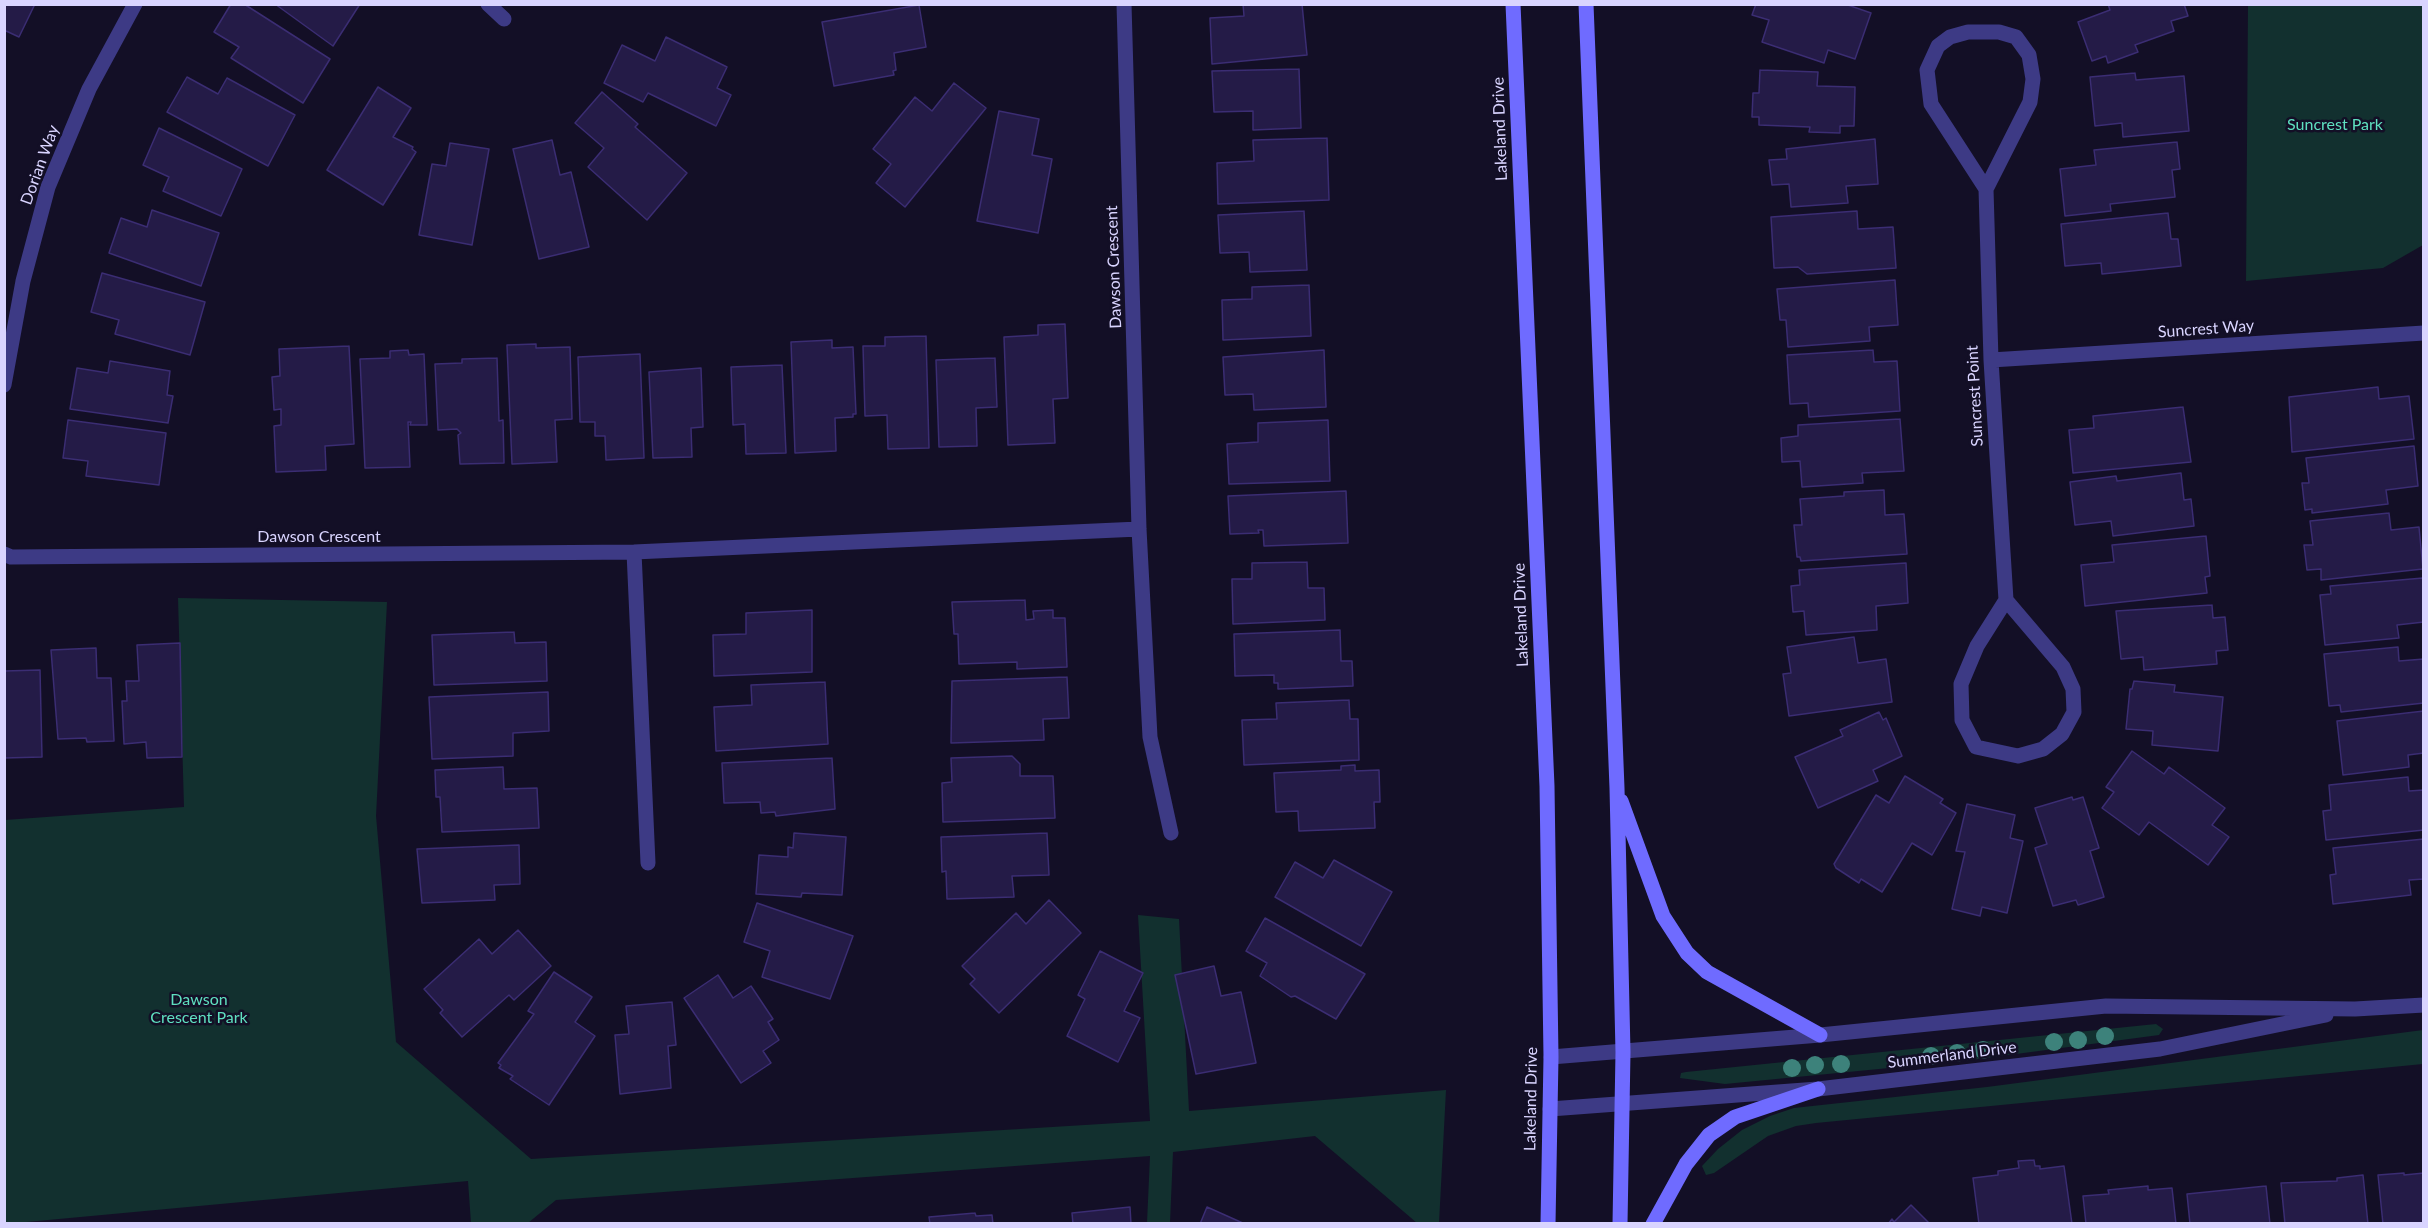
<!DOCTYPE html>
<style>
body{margin:0}
#map{position:relative;width:2428px;height:1228px;overflow:hidden;background:#130f26;font-family:Lato,sans-serif}
canvas{display:block}
.frame{position:absolute;inset:0;border:6px solid #d9d4ff;pointer-events:none}
</style>
<div id="map">
<canvas width="2428" height="1228"></canvas>
<div class="frame"></div>
</div>
<script>
const context = document.querySelector('canvas').getContext('2d');
context.lineJoin = 'round';
function fill(path, color) {
  context.fillStyle = color;
  context.fill(path, 'evenodd');
}
function poly(rows) {
  const path = new Path2D();
  for (const r of rows) {
    path.moveTo(r[0], r[1]);
    for (let i = 2; i < r.length; i += 2) path.lineTo(r[i], r[i + 1]);
  }
  return path;
}
function stroke(path, color, width, dash) {
  context.strokeStyle = color;
  context.lineWidth = width;
  context.lineCap = dash ? 'butt' : 'round';
  context.setLineDash(dash || []);
  context.stroke(path);
}
function label(font, color, halo, rows, align = 'center') {
  context.font = font + ' Lato,sans-serif';
  context.lineWidth = 5;
  context.setLineDash([]);
  context.textBaseline = 'middle';
  context.strokeStyle = halo;
  context.fillStyle = color;
  for (const [text, x, y, turn = 0] of rows) {
    context.save();
    context.translate(x, y);
    context.rotate((+turn || 0) * Math.PI / 180);
    context.textAlign = isNaN(turn) ? turn : align;
    if (halo) context.strokeText(text, 0, 0);
    context.fillText(text, 0, 0);
    context.restore();
  }
}
const green = poly([
 [2248,5,2423,5,2423,245,2383,268,2246,281],
 [178,598,387,602,376,816,396,1042,531,1159,1150,1121,1138,915,1179,919,1189,1111,1446,1090,1439,1223,1417,1223,1315,1136,1173,1152,1170,1223,1147,1223,1150,1156,556,1200,528,1223,471,1223,468,1181,5,1224,5,820,184,807],
 [2156,1024,2163,1029,2159,1035,1971,1060,1725,1084,1680,1078,1681,1073,1686,1072],
 [2423,1030,2423,1064,1816,1123,1796,1126,1768,1136,1714,1173,1706,1175,1702,1166,1718,1149,1742,1130,1770,1116,1794,1108,1987,1087]
]);
const building = poly([
 [4,4,35,4,19,37,4,30,4,4],
 [231,4,244,4,330,59,303,103,231,58,239,47,214,32,231,4],
 [275,4,360,4,333,46,275,4],
 [1243,4,1302,4,1307,55,1212,64,1210,18,1244,16,1243,4],
 [1756,4,1845,4,1871,13,1855,59,1828,50,1824,63,1762,42,1769,20,1752,15,1756,4],
 [2108,4,2184,4,2188,16,2171,21,2174,31,2135,45,2138,52,2108,63,2106,56,2092,61,2078,22,2110,10,2108,4],
 [919,5,926,47,894,53,896,70,893,71,894,75,834,86,822,22,919,5],
 [666,37,727,67,717,88,731,95,716,126,648,93,643,102,604,83,622,45,655,61,666,37],
 [1299,69,1301,128,1253,130,1253,111,1214,112,1212,71,1299,69],
 [1760,70,1818,72,1817,86,1855,87,1854,126,1840,126,1840,133,1809,132,1810,127,1759,125,1759,117,1752,117,1753,93,1759,93,1760,70],
 [2135,73,2136,80,2184,76,2189,131,2123,137,2122,123,2095,126,2090,77,2135,73],
 [187,77,218,94,227,78,295,115,268,166,167,112,187,77],
 [954,83,986,108,905,207,876,183,891,164,873,149,915,97,932,111,954,83],
 [378,87,411,108,393,137,413,147,412,149,416,152,383,205,327,170,378,87],
 [602,92,638,124,635,127,687,173,647,220,588,167,604,148,575,123,602,92],
 [999,111,1039,119,1032,155,1052,159,1038,233,977,221,999,111],
 [159,128,242,169,221,216,163,191,169,177,143,165,159,128],
 [1327,138,1329,200,1218,204,1217,163,1254,161,1253,140,1327,138],
 [1875,139,1878,184,1846,186,1848,203,1791,207,1789,184,1772,185,1769,160,1787,159,1786,149,1875,139],
 [552,140,560,175,571,172,589,247,539,259,513,149,552,140],
 [2177,142,2180,169,2172,170,2175,197,2110,204,2111,211,2065,216,2060,169,2096,165,2094,150,2177,142],
 [450,143,489,149,472,245,419,235,432,164,446,166,450,143],
 [152,210,219,233,201,286,109,253,121,218,147,227,152,210],
 [1304,211,1307,270,1250,272,1249,252,1220,253,1218,215,1304,211],
 [1857,211,1858,229,1893,227,1896,268,1807,274,1798,267,1774,268,1771,217,1857,211],
 [2168,213,2171,239,2178,239,2181,266,2102,274,2101,263,2065,266,2061,224,2168,213],
 [102,273,205,302,190,355,115,334,119,320,91,312,102,273],
 [1895,280,1898,325,1869,327,1870,341,1788,347,1786,320,1780,320,1777,289,1895,280],
 [1309,285,1311,336,1223,340,1222,300,1252,299,1252,287,1309,285],
 [1065,324,1068,398,1053,399,1055,443,1008,445,1004,337,1038,335,1038,325,1065,324],
 [926,336,929,448,888,449,887,415,865,416,863,346,885,346,885,337,926,336],
 [832,340,832,348,853,347,856,414,853,414,853,417,835,418,836,451,795,453,791,342,832,340],
 [536,344,536,348,570,347,572,419,555,420,557,462,512,464,507,345,536,344],
 [349,346,354,444,325,446,326,470,276,472,274,426,281,425,281,409,274,410,272,377,280,376,279,349,349,346],
 [408,350,409,355,424,354,427,425,410,425,411,422,408,422,410,467,365,468,360,359,390,358,390,351,408,350],
 [1324,350,1326,407,1254,410,1253,394,1225,395,1223,357,1324,350],
 [1873,350,1874,362,1897,361,1900,411,1809,417,1808,403,1790,404,1787,355,1873,350],
 [640,354,644,458,606,460,605,436,595,436,595,422,580,422,578,357,640,354],
 [497,358,499,421,503,420,504,463,460,464,458,435,461,433,457,429,438,430,435,364,462,363,462,359,497,358],
 [995,358,997,407,976,408,977,446,939,447,936,360,995,358],
 [110,361,170,371,167,395,173,396,168,423,70,409,77,368,108,373,110,361],
 [782,365,786,453,746,454,745,424,733,425,731,367,782,365],
 [701,368,703,427,691,428,692,457,653,458,649,372,701,368],
 [2378,387,2379,399,2409,396,2414,439,2292,452,2289,397,2378,387],
 [2183,407,2191,462,2073,473,2069,430,2094,428,2093,416,2183,407],
 [1900,419,1904,471,1862,473,1863,483,1802,487,1800,461,1782,462,1781,438,1798,436,1798,425,1900,419],
 [68,420,166,433,159,485,86,476,88,461,63,458,68,420],
 [1328,420,1330,481,1229,484,1227,444,1258,442,1258,423,1328,420],
 [2414,446,2418,486,2386,490,2388,504,2312,513,2312,509,2305,510,2302,483,2309,483,2306,458,2414,446],
 [2181,473,2184,500,2191,499,2194,526,2113,536,2111,521,2075,525,2070,482,2116,476,2117,481,2181,473],
 [1884,490,1885,515,1904,514,1907,554,1801,561,1800,557,1797,557,1794,525,1802,525,1800,499,1844,496,1844,492,1884,490],
 [1346,491,1348,543,1264,546,1263,530,1258,530,1259,533,1230,534,1228,496,1346,491],
 [2389,513,2391,530,2419,527,2423,569,2321,580,2321,569,2307,570,2304,545,2313,545,2310,521,2389,513],
 [2206,536,2210,576,2205,577,2207,593,2085,606,2081,565,2114,562,2112,545,2206,536],
 [1307,562,1308,588,1324,588,1325,620,1233,624,1232,579,1252,579,1252,563,1307,562],
 [1906,563,1908,603,1876,606,1877,630,1806,635,1804,611,1793,612,1791,586,1800,585,1799,570,1906,563],
 [2423,578,2424,622,2397,625,2399,638,2325,645,2320,595,2331,594,2330,586,2423,578],
 [1025,600,1026,620,1034,619,1033,611,1053,610,1053,618,1065,618,1067,667,1017,669,1017,662,959,664,958,634,954,634,952,602,1025,600],
 [2212,605,2213,618,2225,617,2228,650,2216,651,2217,664,2144,670,2143,657,2121,659,2116,611,2212,605],
 [812,610,812,672,714,676,713,635,746,634,746,613,812,610],
 [1340,630,1341,661,1352,661,1353,686,1278,689,1278,683,1274,683,1274,675,1235,676,1234,634,1340,630],
 [514,632,515,643,546,642,547,681,434,685,432,635,514,632],
 [1854,637,1858,663,1886,659,1892,702,1789,716,1783,674,1791,673,1787,647,1854,637],
 [180,643,182,757,147,758,146,742,124,744,122,701,127,701,126,681,139,681,137,645,180,643],
 [2398,647,2399,661,2424,659,2424,703,2341,712,2340,705,2329,706,2324,654,2398,647],
 [96,648,97,678,111,678,114,741,87,742,86,738,58,739,51,650,96,648],
 [40,670,42,757,4,758,4,671,40,670],
 [1067,677,1069,718,1043,719,1044,740,951,743,952,681,1067,677],
 [2134,681,2175,685,2174,692,2223,697,2218,751,2152,745,2153,731,2126,729,2130,689,2132,689,2134,681],
 [825,682,828,744,716,751,714,707,752,705,751,685,825,682],
 [548,692,549,731,513,733,513,756,432,759,429,697,548,692],
 [1349,700,1350,719,1358,719,1359,760,1244,765,1242,720,1277,719,1276,703,1349,700],
 [2424,711,2424,753,2408,755,2409,767,2343,775,2337,721,2424,711],
 [1879,712,1883,720,1886,718,1902,756,1873,770,1878,781,1818,808,1795,757,1843,736,1840,730,1879,712],
 [2132,751,2164,774,2169,767,2225,808,2212,825,2229,837,2208,865,2149,822,2139,835,2102,808,2114,792,2106,787,2132,751],
 [1012,756,1020,764,1020,776,1053,776,1055,818,943,822,942,783,952,782,951,758,1012,756],
 [832,758,835,809,776,816,775,812,761,813,760,802,724,803,722,763,832,758],
 [1355,765,1355,771,1379,770,1380,802,1374,802,1375,828,1299,831,1298,811,1276,812,1274,773,1341,770,1341,766,1355,765],
 [503,767,504,789,537,788,539,828,442,832,440,797,436,797,435,770,503,767],
 [1905,776,1943,799,1940,803,1956,813,1932,855,1912,843,1882,892,1861,879,1859,883,1836,868,1834,864,1876,795,1889,803,1905,776],
 [2408,777,2409,791,2424,790,2424,830,2326,840,2323,811,2331,810,2329,785,2408,777],
 [2072,797,2073,800,2083,797,2099,848,2090,851,2104,897,2078,905,2076,900,2053,906,2035,848,2047,844,2035,808,2072,797],
 [1967,804,2015,815,2010,838,2023,841,2007,913,1982,907,1980,916,1952,909,1965,852,1956,851,1967,804],
 [794,833,846,837,842,895,802,893,801,897,756,894,759,855,788,857,788,847,793,848,794,833],
 [1047,833,1049,875,1012,876,1014,897,947,899,946,871,942,872,941,837,1047,833],
 [2424,839,2424,879,2409,880,2411,895,2333,904,2330,875,2336,874,2333,848,2424,839],
 [519,845,520,884,494,885,495,900,422,903,417,849,519,845],
 [1334,860,1392,892,1361,946,1275,897,1295,862,1323,878,1334,860],
 [1049,900,1081,933,999,1013,970,984,975,979,962,966,1016,913,1026,924,1049,900],
 [757,903,853,936,830,999,762,977,770,951,744,942,757,903],
 [1265,918,1365,974,1336,1019,1295,996,1291,997,1260,976,1267,963,1246,951,1265,918],
 [518,930,551,966,514,1000,509,995,462,1037,440,1013,443,1010,424,989,479,939,492,954,518,930],
 [1100,951,1143,973,1124,1011,1140,1018,1118,1062,1067,1036,1085,999,1078,995,1100,951],
 [1214,966,1221,996,1241,992,1256,1063,1196,1074,1175,975,1214,966],
 [554,972,592,997,575,1022,595,1036,549,1105,510,1079,513,1076,499,1068,501,1065,498,1063,534,1014,528,1011,554,972],
 [718,975,733,998,751,986,773,1019,768,1022,779,1040,763,1051,771,1063,741,1083,684,998,718,975],
 [672,1002,676,1045,668,1046,671,1088,620,1094,615,1035,629,1034,626,1006,672,1002],
 [2034,1160,2035,1166,2040,1166,2040,1169,2064,1166,2072,1224,1979,1224,1973,1178,1998,1175,1998,1171,2019,1168,2018,1161,2034,1160],
 [2404,1173,2404,1175,2424,1173,2424,1224,2383,1224,2378,1175,2404,1173],
 [2363,1175,2368,1224,2285,1224,2281,1183,2337,1181,2337,1178,2363,1175],
 [2148,1186,2148,1190,2172,1188,2176,1224,2086,1224,2083,1196,2109,1194,2108,1190,2148,1186],
 [2266,1186,2270,1224,2190,1224,2187,1194,2266,1186],
 [1911,1205,1930,1224,1888,1224,1892,1219,1894,1222,1911,1205],
 [1130,1207,1131,1224,1073,1224,1072,1213,1130,1207],
 [1207,1207,1245,1224,1200,1224,1207,1207],
 [975,1213,976,1216,992,1215,993,1224,930,1224,929,1217,975,1213]
]);
const minor = poly([
 [488,4,504,19],
 [1124,4,1139,529,1150,737,1171,833],
 [1986,189,1931,104,1927,70,1938,46,1950,37,1968,32,1999,32,2016,37,2029,55,2033,79,2030,102,1986,189,1991,360,2006,600,1977,646,1961,684,1962,720,1976,747,2018,756,2043,749,2062,734,2074,712,2073,689,2063,667,2006,600],
 [1991,360,2424,333],
 [4,385,23,281,48,187,89,89,135,4],
 [634,552,648,863],
 [4,554,11,557,634,552,1139,529]
]);
const tertiary = poly([
 [1551,1057,1820,1035,2106,1006,2355,1009,2424,1005],
 [1550,1109,1818,1089,2160,1049,2326,1015]
]);
const secondary = poly([
 [1513,4,1547,786,1551,1057,1548,1224],
 [1586,4,1617,788,1623,1052,1620,1224],
 [1621,801,1663,916,1687,953,1707,972,1820,1035],
 [1653,1224,1686,1164,1709,1135,1735,1117,1818,1089]
]);
const trees = [
 [2105,1036],
 [2078,1040],
 [2054,1042],
 [1983,1050],
 [1957,1053],
 [1931,1056],
 [1841,1064],
 [1815,1065],
 [1792,1068]
];
const parkNames = [
 ["Suncrest Park",2335,125],
 ["Dawson",199,1000],
 ["Crescent Park",199,1018]
];
const streetNames = [
 ["Lakeland Drive",1500,129,-92],
 ["Dorian Way",40,165,-70],
 ["Dawson Crescent",1114,267,-92],
 ["Suncrest Way",2206,329,-4],
 ["Suncrest Point",1975,396,-93],
 ["Dawson Crescent",319,537],
 ["Lakeland Drive",1521,615,-92],
 ["Summerland Drive",1952,1055,-7],
 ["Lakeland Drive",1531,1099,-89]
];
fill(green, '#12302f');
fill(building, '#241b47');
stroke(building, '#3b2d73', 1.5);
stroke(minor, '#3d3a85', 15);
stroke(tertiary, '#3d3a85', 15);
stroke(secondary, '#6f6bff', 15);
context.fillStyle = '#3d827b';
for (const [x, y] of trees) {
  context.beginPath();
  context.arc(x, y, 9, 0, 2 * Math.PI);
  context.fill();
}
label('16px', '#5fe0c0', '#130f26', parkNames);
label('16px', '#d9d4ff', '#130f26', streetNames);
</script>
